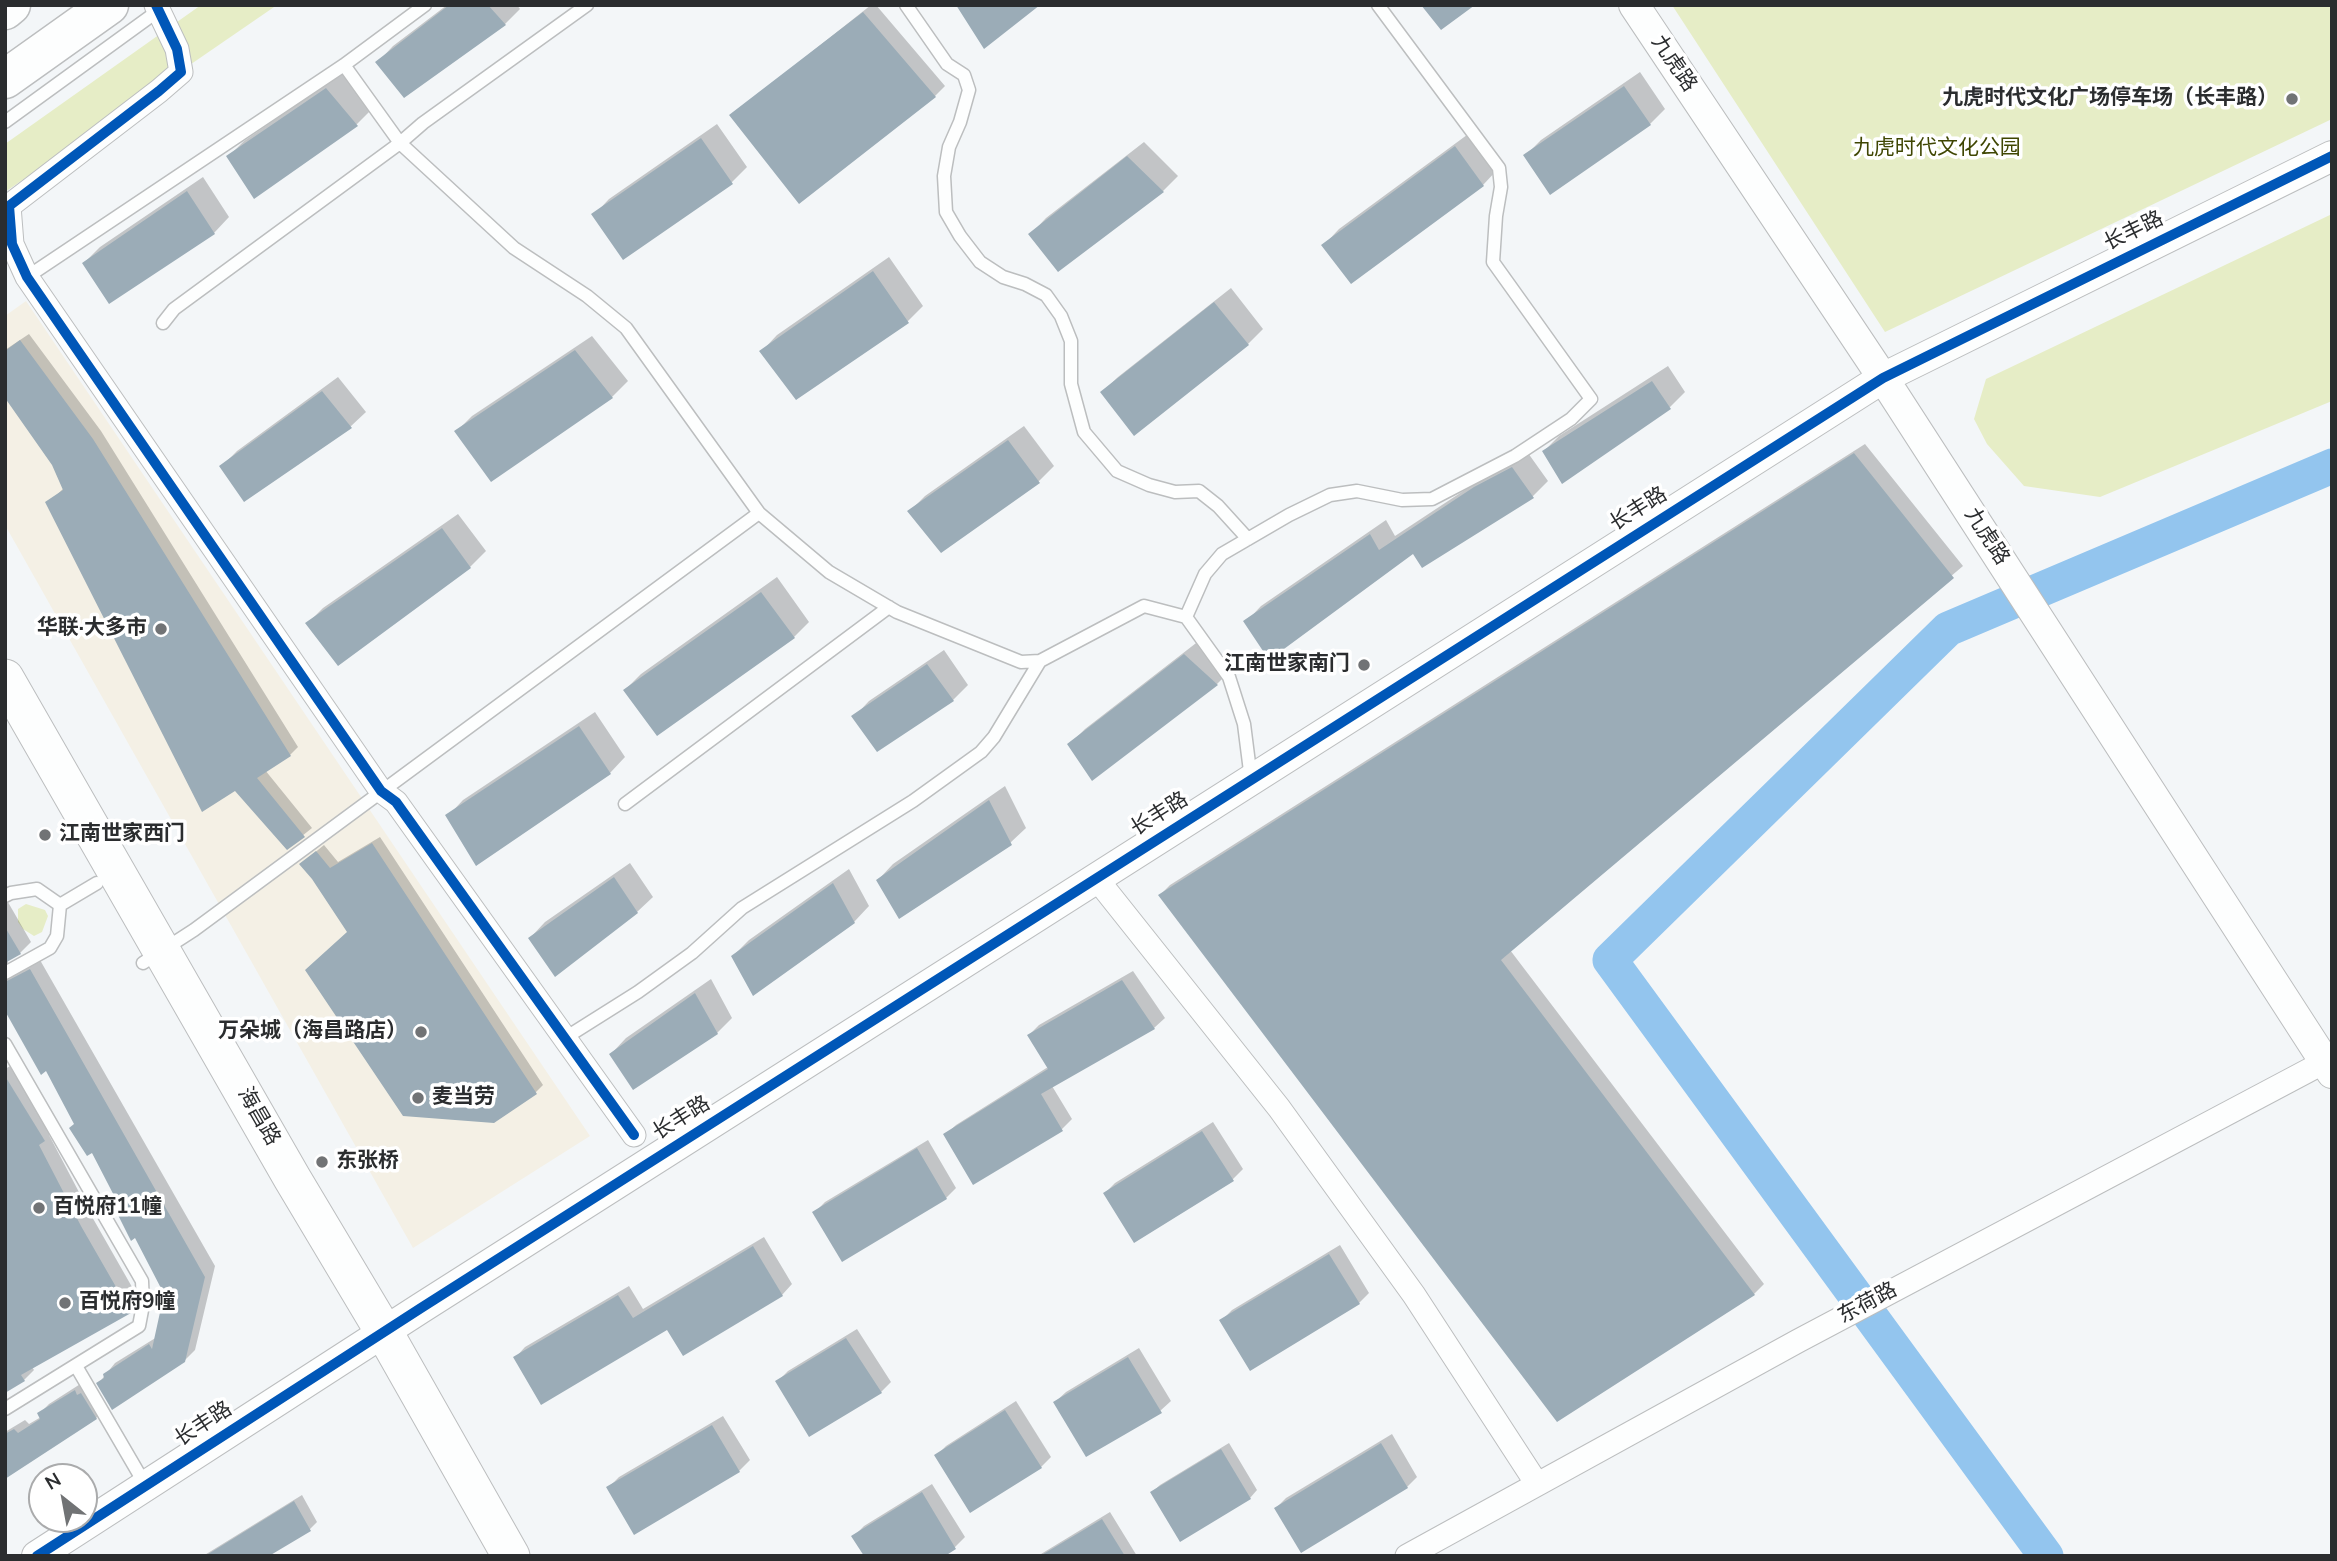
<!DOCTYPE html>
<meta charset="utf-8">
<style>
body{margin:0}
#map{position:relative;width:2337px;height:1561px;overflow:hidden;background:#f3f6f8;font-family:"Nunito Sans",sans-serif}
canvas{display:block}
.frame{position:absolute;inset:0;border:7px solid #2b2d2f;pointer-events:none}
.north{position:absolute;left:28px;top:1463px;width:70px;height:70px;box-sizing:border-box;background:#fff;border:2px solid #aaabac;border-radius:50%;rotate:329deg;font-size:19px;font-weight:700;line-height:28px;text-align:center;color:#2b2d2f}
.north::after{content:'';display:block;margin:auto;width:24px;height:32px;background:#717375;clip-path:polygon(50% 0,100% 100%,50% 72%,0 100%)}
</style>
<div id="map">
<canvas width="2337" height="1561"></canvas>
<div class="frame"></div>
<div class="north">N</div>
</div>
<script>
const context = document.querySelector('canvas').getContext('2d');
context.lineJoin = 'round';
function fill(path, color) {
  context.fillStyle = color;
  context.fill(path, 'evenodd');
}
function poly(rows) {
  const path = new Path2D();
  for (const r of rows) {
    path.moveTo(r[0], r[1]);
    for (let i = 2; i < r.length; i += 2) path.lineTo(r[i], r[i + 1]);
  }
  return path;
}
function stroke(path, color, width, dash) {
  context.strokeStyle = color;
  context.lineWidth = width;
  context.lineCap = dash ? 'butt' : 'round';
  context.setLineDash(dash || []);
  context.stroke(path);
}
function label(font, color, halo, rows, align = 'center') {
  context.font = font + ' "Nunito Sans","Noto Sans SC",sans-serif';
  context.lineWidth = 7;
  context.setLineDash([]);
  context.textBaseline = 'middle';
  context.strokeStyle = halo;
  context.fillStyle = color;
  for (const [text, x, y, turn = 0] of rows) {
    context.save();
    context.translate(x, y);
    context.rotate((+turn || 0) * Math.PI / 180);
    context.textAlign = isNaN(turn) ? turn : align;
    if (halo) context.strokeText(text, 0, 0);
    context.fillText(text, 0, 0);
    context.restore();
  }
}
const commercial = poly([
 [26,301,590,1136,413,1248,5,525,5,316]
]);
const green = poly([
 [201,5,277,5,5,192,5,144],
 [1672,5,2332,5,2332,119,1885,332],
 [2332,214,2332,401,2100,497,2024,486,1987,444,1974,419,1986,379],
 [26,904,45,910,48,916,42,932,34,936,23,929,18,922,18,909]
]);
const shadow = poly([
 [447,5,517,5,520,9,505,24,378,62,393,46],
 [871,5,876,5,945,86,935,96,732,115],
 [1640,72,1665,109,1650,124,1526,155,1541,140],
 [342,73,372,109,357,124,255,197,229,156,244,141],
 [717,124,747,167,732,182,594,215,609,199],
 [1471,132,1498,169,1483,185,1324,245,1339,229],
 [1144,142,1178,176,1163,191,1058,269,1031,234,1046,218],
 [203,177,229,217,214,233,84,263,100,247],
 [889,257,923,306,907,322,762,351,777,335],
 [1231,288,1263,329,1248,344,1102,392,1118,377],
 [29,334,101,431,298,747,290,755,265,770,312,828,287,848,48,503,64,488,54,464,5,394,5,350],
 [592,336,628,381,612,397,492,480,456,432,472,416],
 [1668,366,1685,392,1670,407,1544,451,1559,436],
 [338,377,366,412,350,427,222,466,237,451],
 [1024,426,1054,466,1039,481,942,551,910,511,925,496],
 [1865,444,1963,566,1510,950,1764,1284,1754,1294,1557,1419,1160,895,1170,885],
 [1528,453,1548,481,1533,496,1422,565,1414,552,1246,622,1261,606,1386,520,1395,536,1492,472],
 [458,514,486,551,470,567,338,664,307,624,323,608],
 [777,577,809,622,794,637,625,690,641,674],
 [1200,640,1232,669,1217,684,1070,744,1085,729],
 [944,650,968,685,953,700,854,717,869,701],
 [595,712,625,757,610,773,448,816,463,800],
 [1005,786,1026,828,1010,843,878,880,893,864],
 [380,837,543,1085,535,1093,301,864,324,845,338,862],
 [630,863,653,897,637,912,530,938,545,922],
 [849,869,869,906,854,922,733,956,749,940],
 [5,897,31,942,20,953,8,960,8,967,40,960,215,1266,195,1350,184,1361,98,1384,115,1363,157,1337,166,1294,136,1235,119,1213,123,1209,46,1068,5,1005],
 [1133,971,1165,1018,1154,1028,1052,1086,1072,1119,1062,1129,974,1182,945,1135,956,1125,1048,1067,1029,1035,1039,1025],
 [711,979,732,1018,717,1033,611,1054,626,1038],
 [14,1064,54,1130,49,1135,91,1215,140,1301,130,1311,32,1367,34,1370,24,1380,5,1391,5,1069],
 [1213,1122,1243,1169,1233,1179,1105,1193,1115,1183],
 [928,1140,956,1188,946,1198,815,1212,825,1202],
 [764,1237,792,1284,782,1295,515,1358,525,1347,629,1286,643,1309],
 [1340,1245,1369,1293,1359,1303,1222,1320,1232,1310],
 [857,1329,891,1382,881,1392,778,1381,788,1371],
 [1139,1348,1171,1401,1160,1411,1055,1402,1066,1392],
 [85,1381,106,1408,96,1418,5,1477,5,1432,25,1420,29,1424,41,1417,39,1414,49,1404],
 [1016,1401,1051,1457,1041,1467,936,1456,946,1446],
 [723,1416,750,1460,739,1471,635,1533,608,1488,619,1477],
 [1392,1434,1417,1477,1407,1487,1276,1508,1286,1498],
 [1229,1443,1257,1490,1250,1498,1152,1492,1160,1485],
 [932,1484,965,1537,955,1547,941,1556,854,1536,864,1526],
 [302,1495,317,1522,310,1529,266,1556,203,1556],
 [1110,1512,1137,1556,1039,1556,1041,1554]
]);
const river = poly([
 [2046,1556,1610,960,1948,629,2332,466]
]);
const building = poly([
 [449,5,488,5,506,25,404,98,375,62],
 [956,5,1040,5,984,49],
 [1421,5,1475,5,1441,30],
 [863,12,936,97,799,204,729,115],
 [1624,86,1651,125,1550,195,1523,155],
 [326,88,358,126,254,199,226,156],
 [701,138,733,184,623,260,591,214],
 [1455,146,1484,186,1351,284,1321,245],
 [1127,156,1164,192,1058,272,1028,234],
 [187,191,215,234,109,304,82,263],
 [873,271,909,323,796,400,759,351],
 [1214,302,1249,345,1134,436,1100,392],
 [20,340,93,439,291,756,257,778,305,837,287,850,235,791,202,812,45,502,63,490,52,465,5,398,5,351],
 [575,350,613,398,491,482,454,431],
 [1652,381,1671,409,1562,484,1542,451],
 [322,391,352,428,244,502,219,466],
 [1008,440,1040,483,941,553,907,511],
 [1854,453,1954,578,1501,960,1755,1295,1557,1422,1158,895],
 [1512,467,1534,498,1422,568,1413,554,1269,660,1243,621,1370,534,1379,550,1474,487],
 [442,528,471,568,338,666,305,623],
 [761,592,795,638,657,736,623,690],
 [1184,654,1218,685,1092,781,1067,744],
 [927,664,954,701,877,752,851,716],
 [579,726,611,774,476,866,445,815],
 [989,800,1012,845,899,919,876,880],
 [372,843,537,1094,494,1123,403,1116,305,970,347,932,312,879,299,864,316,851,330,868],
 [614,877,638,913,555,977,528,938],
 [833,883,855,923,753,996,731,956],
 [5,927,21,954,5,963],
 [30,969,205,1277,185,1362,112,1410,96,1383,104,1378,103,1374,149,1344,152,1349,164,1294,135,1238,131,1241,117,1213,122,1211,92,1153,87,1156,69,1128,74,1124,46,1071,41,1075,5,1011,5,982],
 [1122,980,1155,1029,1041,1094,1063,1131,973,1185,943,1134,1048,1069,1027,1035],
 [695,993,718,1034,633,1090,609,1054],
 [5,1076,45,1141,39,1145,81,1226,131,1313,21,1375,25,1381,5,1393],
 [1202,1131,1234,1181,1134,1243,1103,1193],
 [917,1148,947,1199,842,1262,812,1212],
 [753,1246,783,1296,683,1356,667,1330,541,1405,513,1357,618,1295,633,1318],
 [1329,1254,1360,1304,1250,1371,1219,1320],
 [846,1338,882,1393,809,1437,775,1381],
 [1128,1357,1162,1413,1086,1457,1053,1402],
 [75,1390,77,1395,81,1393,97,1419,5,1479,5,1434,14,1429,18,1433,40,1419,37,1413],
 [1005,1410,1042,1468,970,1513,934,1455],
 [712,1425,740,1472,634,1535,606,1487],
 [1381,1443,1408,1488,1301,1553,1274,1508],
 [1221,1449,1251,1499,1180,1542,1150,1492],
 [922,1492,956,1549,945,1556,864,1556,851,1536],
 [294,1501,311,1531,269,1556,205,1556],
 [1102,1519,1125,1556,1040,1556]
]);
const service = poly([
 [906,5,947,64,964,75,969,90,960,122,949,147,944,176,946,212,960,236,980,262,1003,277,1025,284,1046,295,1061,316,1071,341,1071,384,1084,432,1117,471,1149,485,1175,492,1199,491,1218,506,1248,539],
 [344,65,400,143,514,248,587,296,626,328,759,513,829,572,897,612,1021,662,1040,661,1144,606,1186,617,1229,677,1244,724,1251,779],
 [5,122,162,8],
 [27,277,344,65,425,5],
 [163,323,174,309,400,143,423,123,587,5],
 [1186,617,1205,574,1222,554,1289,515,1330,495,1357,491,1402,500,1432,499,1515,456,1571,419,1591,399,1493,262,1496,216,1501,187,1499,168,1378,5],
 [625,804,889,607],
 [5,896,11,893,37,889,60,905,97,883],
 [143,963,194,930,759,513],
 [5,973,50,948,57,936,60,905],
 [565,1038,638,992,692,953,742,908,913,801,981,752,994,737,1040,661],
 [5,1044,142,1281,143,1305,139,1326,5,1409],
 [76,1366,146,1486]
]);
const minor = poly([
 [156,5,177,49,181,72,159,91,9,206,12,244,27,277,381,791,396,802,634,1135],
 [1096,878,1279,1108,1414,1295,1537,1484],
 [1407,1556,1798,1341,2332,1058]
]);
const tertiary = poly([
 [1634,5,1883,378,2332,1073],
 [37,1556,421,1308,1883,378,2332,156]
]);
const primary = poly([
 [5,678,292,1178,384,1332,511,1556]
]);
const trunk = poly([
 [5,10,11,5],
 [5,79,109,5]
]);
const cycleway = poly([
 [156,5,177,49,181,72,159,91,9,206,12,244,27,277,381,791,396,802,634,1135],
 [37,1556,421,1308,1883,378,2332,156]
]);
const markers = [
 [2292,99,7,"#717375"],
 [161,629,7,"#717375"],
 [1364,665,7,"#717375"],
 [45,835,7,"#717375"],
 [421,1032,7,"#717375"],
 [418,1098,7,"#717375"],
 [322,1162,7,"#717375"],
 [39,1208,7,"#717375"],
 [65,1303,7,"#717375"]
];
const streetNames = [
 ["九虎路",1673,64,56],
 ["长丰路",2134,232,-26],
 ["长丰路",1639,510,-32],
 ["九虎路",1986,537,57],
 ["长丰路",1160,815,-32],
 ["海昌路",258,1117,60],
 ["长丰路",682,1119,-32],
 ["东荷路",1868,1304,-28],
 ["长丰路",204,1425,-33]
];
const poiNames = [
 ["九虎时代文化广场停车场（长丰路）",2278,99,"right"],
 ["华联·大多市",147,629,"right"],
 ["江南世家南门",1350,665,"right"],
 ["江南世家西门",59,835],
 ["万朵城（海昌路店）",407,1032,"right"],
 ["麦当劳",432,1098],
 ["东张桥",336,1162],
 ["百悦府11幢",53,1208],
 ["百悦府9幢",79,1303]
];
const parkNames = [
 ["九虎时代文化公园",1937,149]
];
fill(commercial, '#f4f0e5');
fill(green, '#e6edc6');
fill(shadow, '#0003');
stroke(river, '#93c5ee', 35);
fill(building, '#9bacb7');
stroke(service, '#bcbebf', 15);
stroke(minor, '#bcbebf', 25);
stroke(tertiary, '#bcbebf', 32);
stroke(primary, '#bcbebf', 39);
stroke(trunk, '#bcbebf', 41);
stroke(service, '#fdfefe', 12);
stroke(minor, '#fdfefe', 23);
stroke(tertiary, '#fdfefe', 30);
stroke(primary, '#fdfefe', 37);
stroke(trunk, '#fdfefe', 38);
stroke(cycleway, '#0057b8', 10);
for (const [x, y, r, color] of markers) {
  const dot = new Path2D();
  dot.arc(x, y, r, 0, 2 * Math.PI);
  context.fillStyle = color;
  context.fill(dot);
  stroke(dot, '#fff', 2.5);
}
label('21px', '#2b2d2f', '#fff', streetNames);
label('bold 21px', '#2b2d2f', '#fff', poiNames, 'left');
label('21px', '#3f4602', '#fff', parkNames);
</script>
